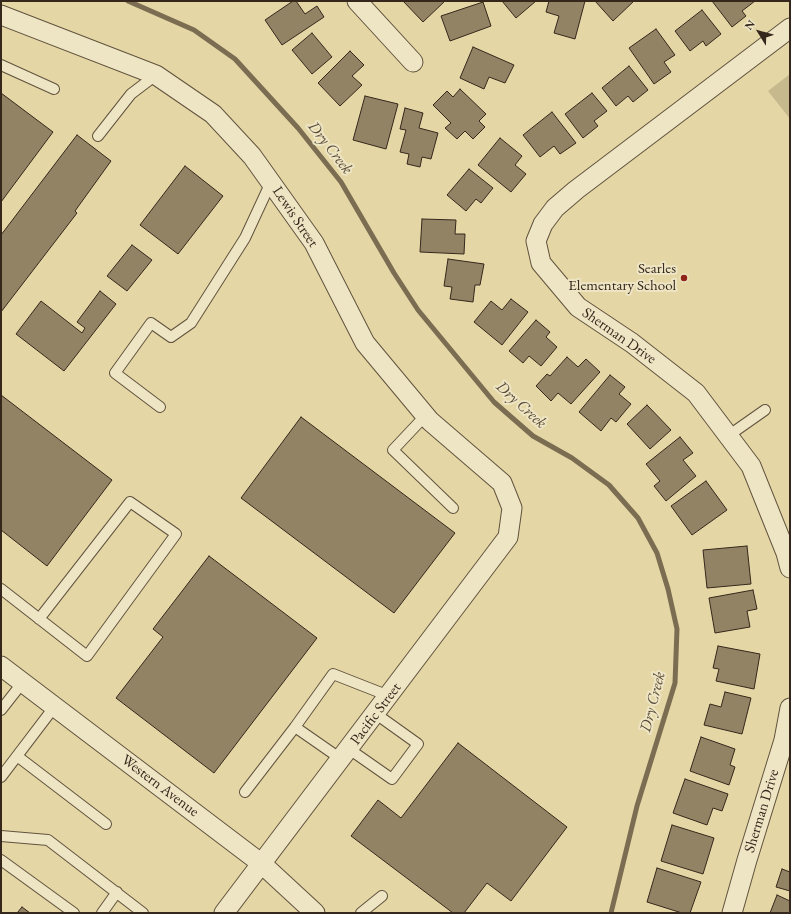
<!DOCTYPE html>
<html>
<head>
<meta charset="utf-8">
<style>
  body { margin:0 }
  #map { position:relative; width:791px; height:914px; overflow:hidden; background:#e5d7a5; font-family:"EB Garamond",serif }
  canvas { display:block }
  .frame { position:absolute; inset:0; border:2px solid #35271c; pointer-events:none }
  .north { position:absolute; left:739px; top:12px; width:40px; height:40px; -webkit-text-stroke:3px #eee5c4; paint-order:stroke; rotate:307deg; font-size:11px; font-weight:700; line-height:16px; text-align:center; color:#35271c }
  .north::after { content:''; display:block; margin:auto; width:14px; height:18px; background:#35271c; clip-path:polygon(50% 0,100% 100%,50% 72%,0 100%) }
</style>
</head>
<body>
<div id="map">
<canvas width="791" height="914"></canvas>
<div class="frame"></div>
<div class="north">N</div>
</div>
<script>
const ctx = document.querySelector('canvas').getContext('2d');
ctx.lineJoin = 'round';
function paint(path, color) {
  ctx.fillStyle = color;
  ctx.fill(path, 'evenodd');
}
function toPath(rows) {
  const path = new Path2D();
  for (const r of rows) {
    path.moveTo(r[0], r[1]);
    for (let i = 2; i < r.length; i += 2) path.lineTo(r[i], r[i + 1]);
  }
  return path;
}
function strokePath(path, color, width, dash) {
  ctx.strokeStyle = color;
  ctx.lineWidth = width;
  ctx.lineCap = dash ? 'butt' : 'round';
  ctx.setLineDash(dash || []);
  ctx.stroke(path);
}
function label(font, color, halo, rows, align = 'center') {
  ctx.font = font + ' "EB Garamond",serif';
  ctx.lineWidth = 4;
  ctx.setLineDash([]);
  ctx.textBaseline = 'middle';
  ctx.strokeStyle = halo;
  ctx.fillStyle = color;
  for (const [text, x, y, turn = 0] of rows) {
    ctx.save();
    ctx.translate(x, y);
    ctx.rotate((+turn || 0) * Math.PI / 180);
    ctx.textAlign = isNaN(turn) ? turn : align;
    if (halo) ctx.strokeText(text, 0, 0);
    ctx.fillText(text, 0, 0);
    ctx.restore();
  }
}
paint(toPath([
  [790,74,790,119,768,91]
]), '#c7b98e');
strokePath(toPath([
  [128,1,194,30,235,59,298,128,341,182,394,273,418,310,494,402,533,436,572,458,609,485,638,518,657,553,668,589,677,629,675,683,637,806,611,913]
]), '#7b6d52', 5);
const building = toPath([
  [293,1,296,1,305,14,317,6,324,17,282,45,265,20,293,1],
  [403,1,445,1,423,22,403,1],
  [502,1,536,1,516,18,502,1],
  [549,1,585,1,575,39,554,33,559,16,546,12,549,1],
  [595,1,634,1,613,21,595,1],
  [712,1,755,1,742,11,746,16,732,27,712,1],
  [483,2,491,26,450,41,441,16,483,2],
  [702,10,721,34,706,46,703,41,690,51,675,31,702,10],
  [656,29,675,55,664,62,671,72,654,84,629,48,656,29],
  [312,33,332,57,312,74,292,50,312,33],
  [473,47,514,65,505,83,489,77,484,89,460,78,473,47],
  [350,51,364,65,352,76,362,85,340,106,318,83,350,51],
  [629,66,648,90,633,102,628,96,616,106,602,88,629,66],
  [460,89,486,114,479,121,485,127,473,139,465,131,457,139,445,128,451,123,433,105,447,91,453,97,460,89],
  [1,93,53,132,1,202,1,93],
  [592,93,607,111,594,121,598,126,583,138,565,114,592,93],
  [365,96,398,104,386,149,353,140,365,96],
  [405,108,423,113,419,128,438,133,431,159,422,157,420,167,407,164,409,154,400,152,406,130,400,129,405,108],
  [552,112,576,143,560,154,554,146,540,157,523,135,552,112],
  [77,135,111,161,75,211,77,213,1,312,1,235,77,135],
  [500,138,522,156,515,165,526,174,511,192,478,165,500,138],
  [185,166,223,196,178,254,140,225,185,166],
  [469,169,493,188,481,203,476,199,466,211,447,195,469,169],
  [422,219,456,220,455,234,465,234,464,254,420,252,422,219],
  [132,245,152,260,127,291,107,276,132,245],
  [448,259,484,264,480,285,475,285,473,302,450,299,452,287,444,286,448,259],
  [100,291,116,304,64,371,16,334,41,301,82,333,85,328,77,322,100,291],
  [511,299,528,312,502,345,474,322,491,301,502,310,511,299],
  [536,320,550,332,546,337,557,347,541,366,529,356,523,363,509,351,536,320],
  [567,357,578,367,586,359,600,372,571,404,558,393,551,401,536,386,547,374,550,376,567,357],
  [610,375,625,387,619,394,631,404,616,422,611,418,601,431,579,412,610,375],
  [1,395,112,480,47,566,1,530,1,395],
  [647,405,671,430,650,449,627,424,647,405],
  [301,417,455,533,394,613,241,498,301,417],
  [680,437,693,453,683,460,696,476,666,501,654,486,660,481,646,464,680,437],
  [706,481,727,510,692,535,671,506,706,481],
  [747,546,751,584,707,588,703,550,747,546],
  [209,556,317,638,214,773,116,698,163,637,153,629,209,556],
  [753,590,757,609,747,611,750,627,715,633,709,598,753,590],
  [718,646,760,654,754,689,716,681,719,669,713,668,718,646],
  [725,692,751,698,742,734,704,725,710,704,721,707,725,692],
  [701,737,735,749,730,765,735,767,729,785,690,771,701,737],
  [458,743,567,827,511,901,487,883,464,913,453,913,351,836,378,800,401,818,458,743],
  [685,779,728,794,722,811,713,808,707,825,673,813,685,779],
  [672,825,714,838,703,874,661,861,672,825],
  [657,868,701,882,690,913,682,913,647,902,657,868],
  [782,869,790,872,790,891,776,887,782,869],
  [777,895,790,901,790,913,770,913,777,895],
  [22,907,30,913,17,913,22,907]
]);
paint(building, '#918363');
strokePath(building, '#35271c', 1);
const service = toPath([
  [1,65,54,89],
  [98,136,131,94,156,75],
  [160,407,115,373,151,323,171,337,191,323,245,238,271,182],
  [425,416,393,450,453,508],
  [728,436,765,410],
  [1,589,87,656,176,534,130,502,39,619],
  [1,710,23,682],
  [295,727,341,759],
  [349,749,392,779,418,744,376,714],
  [17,756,106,824],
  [1,777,55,706],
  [245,792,295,727,333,674,389,696],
  [1,836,48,840,143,913],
  [1,860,74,913],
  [102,913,117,892],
  [361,913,382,896]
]);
const minor = toPath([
  [357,1,413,62],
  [1,15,156,75,213,114,252,156,314,243,365,343,430,421,502,483,512,508,508,537,224,913],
  [790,28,576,190,555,208,543,224,536,241,541,263,578,307,632,343,696,393,751,466,786,553,790,568],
  [1,666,262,864,315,913],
  [732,913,747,860,784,740,790,708]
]);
strokePath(service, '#61533e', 12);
strokePath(minor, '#61533e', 21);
strokePath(service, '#eee5c4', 10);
strokePath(minor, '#eee5c4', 19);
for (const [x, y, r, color] of [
  [684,278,4,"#8f2418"]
]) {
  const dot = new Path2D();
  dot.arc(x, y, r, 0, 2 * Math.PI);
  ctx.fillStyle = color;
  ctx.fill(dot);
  strokePath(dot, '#eee5c4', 1.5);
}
label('15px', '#35271c', '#eee5c4', [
  ["Lewis Street",295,217,56],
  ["Sherman Drive",619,336,35],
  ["Pacific Street",376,714,-53],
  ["Western Avenue",160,786,37],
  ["Sherman Drive",762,811,-73]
]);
label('15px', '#35271c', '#eee5c4', [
  ["Searles",676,269],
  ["Elementary School",676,286]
], 'right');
label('italic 16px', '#584a37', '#eee5c4', [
  ["Dry Creek",330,148,52],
  ["Dry Creek",521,405,42],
  ["Dry Creek",653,702,-76]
]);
</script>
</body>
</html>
